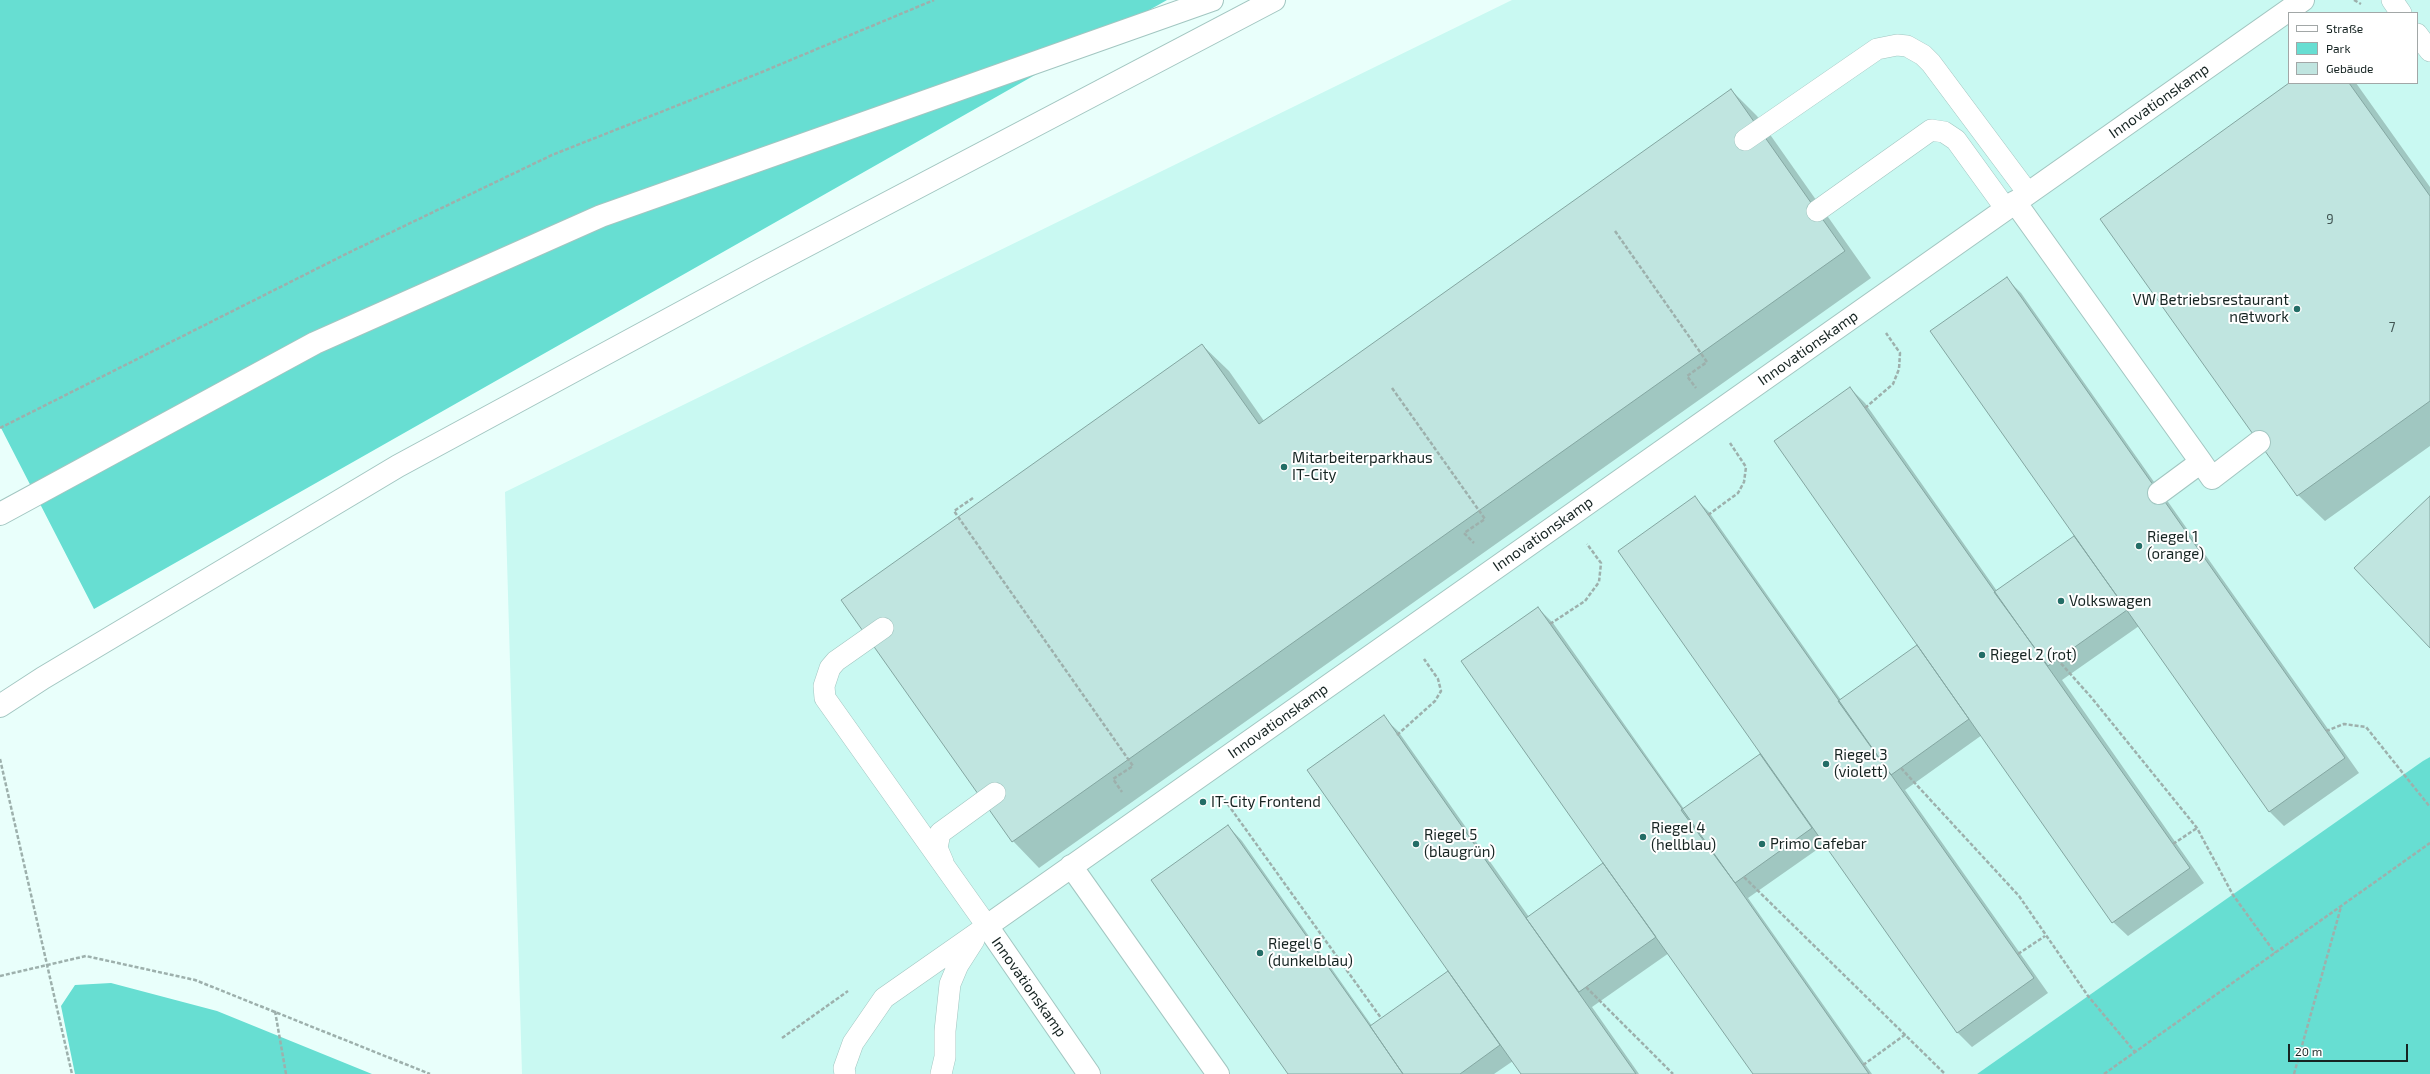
<!DOCTYPE html>
<html>
<head>
<meta charset="utf-8">
<style>
  body { margin:0 }
  #map { position:relative; width:2430px; height:1074px; overflow:hidden; background:#e9fffb; font-family:"Exo 2",sans-serif }
  canvas { display:block }
  .legend { position:absolute; left:2288px; top:12px; width:130px; height:72px; box-sizing:border-box; background:#fff; border:1px solid #a2a7a7; margin:0; padding:5px 7px; list-style:none; font-size:12px; color:#162422 }
  .legend li { display:flex; align-items:center; gap:8px; height:20px }
  .legend b { width:20px; border:1px solid #a2a7a7 }
  .scale { position:absolute; left:2288px; top:1044px; width:120px; height:18px; box-sizing:border-box; border:2px solid #162422; border-top:0; padding-left:5px; font-size:12px; line-height:14px; white-space:nowrap; color:#162422; -webkit-text-stroke:3px #fff; paint-order:stroke }
</style>
</head>
<body>
<div id="map">
<canvas width="2430" height="1074"></canvas>
<ul class="legend">
<li><b style="height:5px;background:#fff"></b>Straße</li>
<li><b style="height:11px;background:#67ded2"></b>Park</li>
<li><b style="height:11px;background:#c0e5e0"></b>Gebäude</li>
</ul>
<div class="scale">20 m</div>
</div>
<script>
const ctx = document.querySelector('canvas').getContext('2d');
ctx.lineJoin = 'round';
function paint(path, color) {
  ctx.fillStyle = color;
  ctx.fill(path, 'evenodd');
}
function toPath(rows) {
  const path = new Path2D();
  for (const r of rows) {
    path.moveTo(r[0], r[1]);
    for (let i = 2; i < r.length; i += 2) path.lineTo(r[i], r[i + 1]);
  }
  return path;
}
function strokePath(path, color, width, dash) {
  ctx.strokeStyle = color;
  ctx.lineWidth = width;
  ctx.lineCap = dash ? 'butt' : 'round';
  ctx.setLineDash(dash || []);
  ctx.stroke(path);
}
function label(font, color, halo, rows, align = 'center') {
  ctx.font = font + ' "Exo 2",sans-serif';
  ctx.lineWidth = 4;
  ctx.setLineDash([]);
  ctx.textBaseline = 'middle';
  ctx.strokeStyle = halo;
  ctx.fillStyle = color;
  for (const [text, x, y, turn = 0] of rows) {
    ctx.save();
    ctx.translate(x, y);
    ctx.rotate((+turn || 0) * Math.PI / 180);
    ctx.textAlign = isNaN(turn) ? turn : align;
    if (halo) ctx.strokeText(text, 0, 0);
    ctx.fillText(text, 0, 0);
    ctx.restore();
  }
}
paint(toPath([
  [1512,0,2430,0,2430,757,1977,1074,522,1074,505,492],
  [2289,13,2417,13,2417,83,2289,83]
]), '#c9f9f2');
paint(toPath([
  [0,0,1167,0,94,609,0,426],
  [2430,757,2430,1074,1977,1074,2423,761],
  [111,983,217,1011,372,1074,75,1074,61,1006,75,985]
]), '#67ded2');
paint(toPath([
  [2291,83,2356,83,2430,187,2430,446,2325,521,2298,495],
  [1731,90,1757,116,1871,278,1039,868,1013,841,1202,345,1229,371,1264,421],
  [2006,278,2021,293,2359,773,2284,826,2270,812,2139,626,2062,680,2204,883,2128,936,2113,922,1982,735,1905,790,2048,993,1972,1047,1957,1032,1825,844,1748,898,1872,1074,1754,1074,1669,953,1592,1007,1639,1074,1522,1074,1513,1061,1494,1074,1289,1074,1228,826,1242,841,1372,1026,1450,972,1383,717,1398,731,1529,917,1605,864,1538,608,1553,623,1684,809,1762,754,1695,498,1709,512,1841,700,1918,645,1850,388,1865,403,1997,591,2075,536]
]), '#0003');
const building = toPath([
  [2289,83,2349,83,2430,196,2430,401,2297,496,2100,219,2289,83],
  [1731,89,1845,251,1012,842,841,600,1202,344,1259,424,1731,89],
  [2007,277,2345,758,2269,812,1930,331,2007,277],
  [1850,387,2190,868,2112,923,1774,441,1850,387],
  [1695,496,2034,978,1957,1033,1618,551,1695,496],
  [2430,496,2430,648,2354,568,2430,496],
  [2074,536,2127,610,2048,666,1994,592,2074,536],
  [1538,607,1735,883,1869,1074,1753,1074,1603,863,1461,661,1538,607],
  [1917,645,1969,719,1891,775,1838,701,1917,645],
  [1384,715,1526,918,1636,1074,1521,1074,1448,971,1307,770,1384,715],
  [1760,754,1812,828,1735,883,1681,810,1760,754],
  [1228,825,1370,1026,1403,1074,1288,1074,1151,880,1228,825],
  [1603,863,1656,937,1579,992,1526,918,1603,863],
  [1448,971,1500,1045,1460,1074,1403,1074,1370,1026,1448,971]
]);
paint(building, '#c0e5e0');
strokePath(building, '#84a7a2', 1);
const lane = toPath([
  [2392,0,2401,13],
  [2417,34,2430,51],
  [1745,140,1877,49,1897,45,1907,46,1923,55,1931,63,2028,193],
  [1817,211,1931,130,1944,132,1956,140,2006,209],
  [883,628,836,661,830,668,824,686,825,698,987,926],
  [943,862,937,848,940,833,995,793],
  [845,1074,844,1068,853,1043,884,998,987,926],
  [941,1074,945,1057,945,1031,950,984,958,965,974,940]
]);
const street = toPath([
  [2015,202,2201,462],
  [2159,493,2201,462,2212,478,2259,442],
  [1071,866,1218,1074],
  [1089,1074,987,926,2303,0]
]);
const primary = toPath([
  [0,514,315,343,601,216,1212,0],
  [0,706,43,678,398,466,760,270,1274,0]
]);
strokePath(lane, '#a2c6c1', 22);
strokePath(street, '#a2c6c1', 24);
strokePath(primary, '#a2c6c1', 24);
strokePath(toPath([
  [2354,0,2361,4],
  [1615,231,1707,362,1687,376,1696,388],
  [1392,388,1485,519,1464,533,1474,543],
  [1865,408,1893,384,1899,369,1900,353,1886,333],
  [0,428,348,253,552,155,762,72,934,0],
  [973,498,954,511,1133,766,1113,779,1122,792],
  [1708,515,1738,493,1744,482,1746,467,1730,443],
  [1550,624,1585,601,1599,582,1601,563,1587,544],
  [2057,659,2091,697,2197,828,2233,895,2275,953],
  [2326,731,2344,724,2366,727,2430,807],
  [1397,735,1435,701,1441,691,1438,679,1424,659],
  [0,759,72,1074],
  [1901,768,2019,896,2088,996,2135,1052],
  [1224,799,1381,1018],
  [2173,844,2197,828],
  [1744,877,1945,1074],
  [2018,954,2045,936],
  [0,976,86,956,195,980,430,1074],
  [1586,987,1673,1074],
  [275,1011,286,1074],
  [782,1038,848,991],
  [1863,1065,1906,1034],
  [2104,1074,2430,843],
  [2294,1074,2341,907]
]), '#9db0ac', 2.5, [4, 2]);
strokePath(lane, '#fff', 21);
strokePath(street, '#fff', 22);
strokePath(primary, '#fff', 22);
for (const [x, y, r, color] of [
  [2297,309,4,"#236d66"],
  [1284,467,4,"#236d66"],
  [2139,546,4,"#236d66"],
  [2061,601,4,"#236d66"],
  [1982,655,4,"#236d66"],
  [1826,764,4,"#236d66"],
  [1203,802,4,"#236d66"],
  [1643,837,4,"#236d66"],
  [1416,844,4,"#236d66"],
  [1762,844,4,"#236d66"],
  [1260,953,4,"#236d66"]
]) {
  const dot = new Path2D();
  dot.arc(x, y, r, 0, 2 * Math.PI);
  ctx.fillStyle = color;
  ctx.fill(dot);
  strokePath(dot, '#fff', 1.5);
}
label('13px', '#405452', null, [
  ["9",2330,220],
  ["7",2392,328]
]);
label('15px', '#162422', '#fff', [
  ["Innovationskamp",2159,101,-35],
  ["Innovationskamp",1808,348,-35],
  ["Innovationskamp",1543,534,-35],
  ["Innovationskamp",1278,721,-35],
  ["Innovationskamp",1029,987,55]
]);
label('15px', '#162422', '#fff', [
  ["VW Betriebsrestaurant",2289,300,"right"],
  ["n@twork",2289,317,"right"],
  ["Mitarbeiterparkhaus",1292,458],
  ["IT-City",1292,475],
  ["Riegel 1",2147,537],
  ["(orange)",2147,554],
  ["Volkswagen",2069,601],
  ["Riegel 2 (rot)",1990,655],
  ["Riegel 3",1834,755],
  ["(violett)",1834,772],
  ["IT-City Frontend",1211,802],
  ["Riegel 4",1651,828],
  ["(hellblau)",1651,845],
  ["Riegel 5",1424,835],
  ["(blaugrün)",1424,852],
  ["Primo Cafebar",1770,844],
  ["Riegel 6",1268,944],
  ["(dunkelblau)",1268,961]
], 'left');
</script>
</body>
</html>
